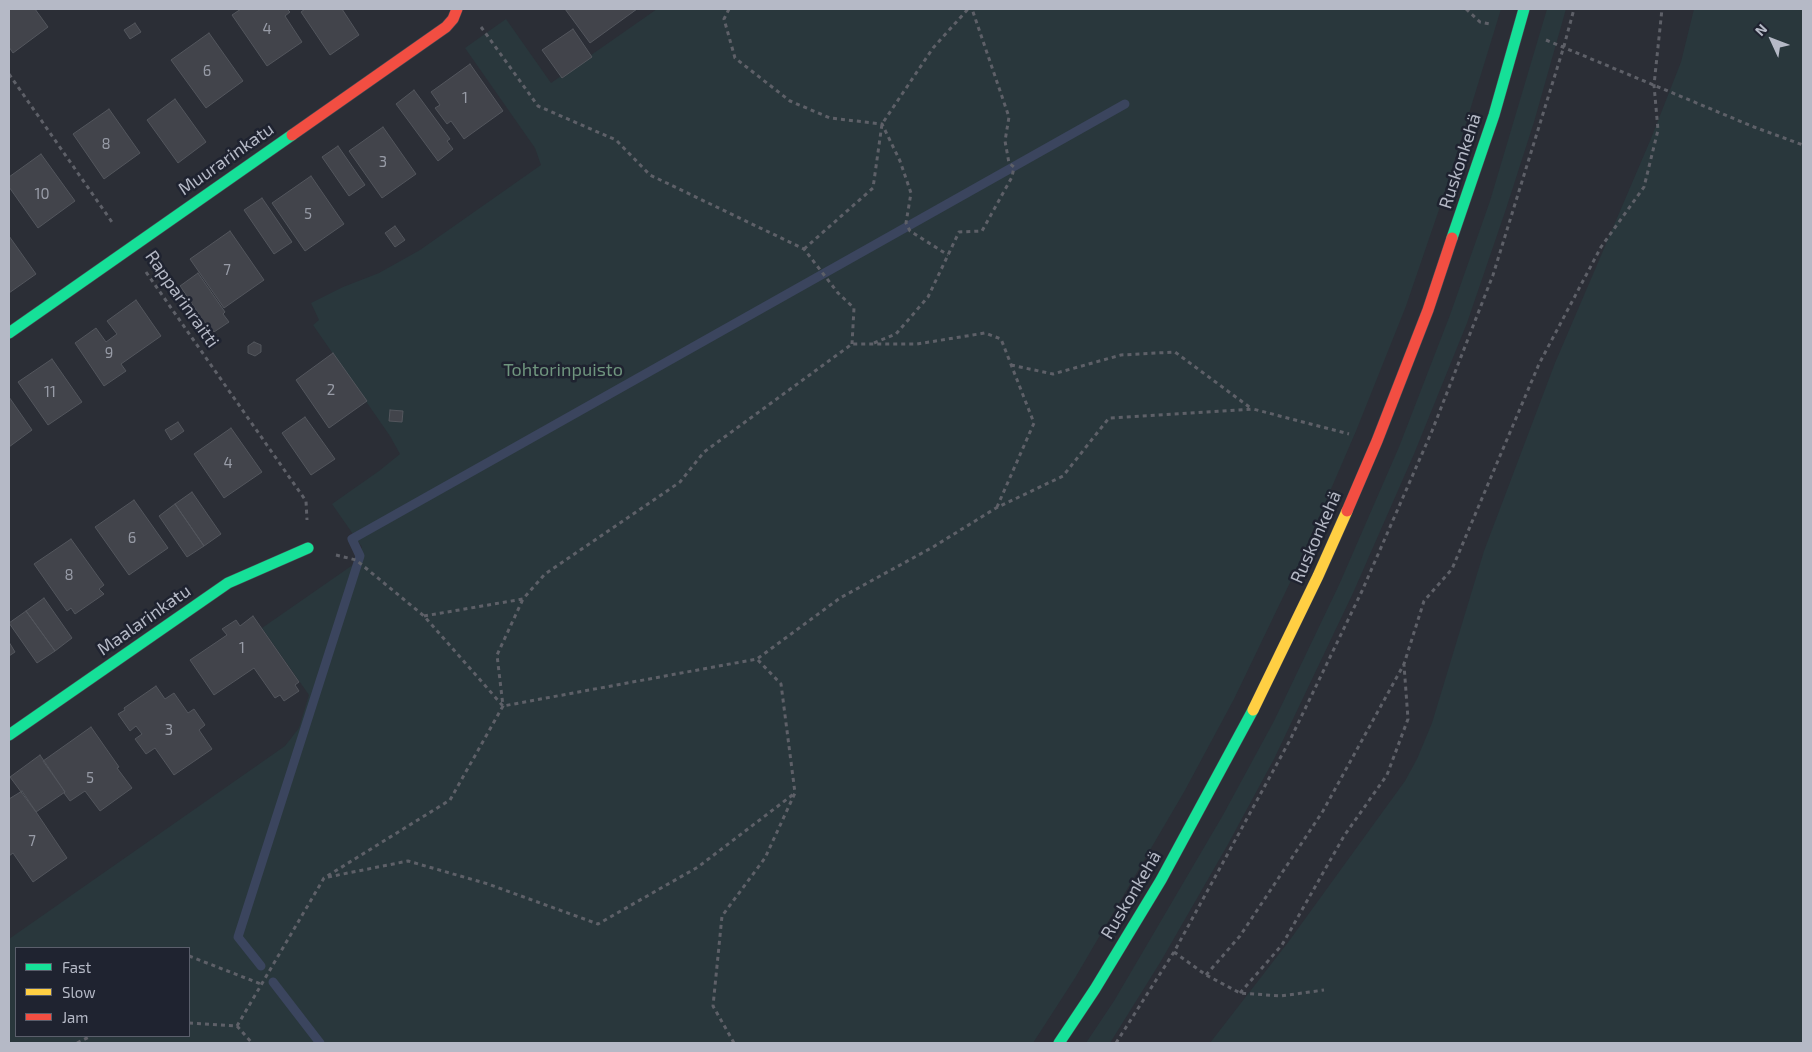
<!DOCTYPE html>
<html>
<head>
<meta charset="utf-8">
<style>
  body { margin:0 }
  #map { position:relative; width:1812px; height:1052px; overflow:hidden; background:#2b2e36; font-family:"Exo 2",sans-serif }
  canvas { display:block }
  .frame { position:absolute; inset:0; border:10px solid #b5b9c6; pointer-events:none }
  .legend { position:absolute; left:15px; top:947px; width:175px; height:90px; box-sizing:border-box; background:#1f2330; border:1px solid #5b5f6c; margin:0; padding:6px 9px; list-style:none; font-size:15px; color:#b5b9c6 }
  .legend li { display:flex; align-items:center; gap:10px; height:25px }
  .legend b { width:25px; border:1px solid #5b5f6c }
  .north { position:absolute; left:1747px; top:15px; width:50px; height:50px; -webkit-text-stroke:4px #1f2330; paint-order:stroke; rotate:313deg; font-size:14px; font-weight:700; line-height:20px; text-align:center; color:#b5b9c6 }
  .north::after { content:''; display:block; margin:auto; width:18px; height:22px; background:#b5b9c6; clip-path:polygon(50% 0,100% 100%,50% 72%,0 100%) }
</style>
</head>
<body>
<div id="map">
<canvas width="1812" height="1052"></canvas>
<div class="frame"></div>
<ul class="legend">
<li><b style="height:6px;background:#16e098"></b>Fast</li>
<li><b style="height:6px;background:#ffcf43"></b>Slow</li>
<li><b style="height:6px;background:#f24e42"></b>Jam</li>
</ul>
<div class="north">N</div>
</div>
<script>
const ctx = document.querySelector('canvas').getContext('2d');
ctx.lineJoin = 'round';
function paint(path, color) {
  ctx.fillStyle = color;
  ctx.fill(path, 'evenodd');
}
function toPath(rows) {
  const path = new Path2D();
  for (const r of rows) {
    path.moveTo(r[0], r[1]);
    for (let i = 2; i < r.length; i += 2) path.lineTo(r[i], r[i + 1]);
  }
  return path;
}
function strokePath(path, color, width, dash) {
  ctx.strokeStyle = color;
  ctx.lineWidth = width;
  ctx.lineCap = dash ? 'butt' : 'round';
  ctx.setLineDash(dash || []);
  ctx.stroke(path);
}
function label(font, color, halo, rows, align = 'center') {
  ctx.font = font + ' "Exo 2",sans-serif';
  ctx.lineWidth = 5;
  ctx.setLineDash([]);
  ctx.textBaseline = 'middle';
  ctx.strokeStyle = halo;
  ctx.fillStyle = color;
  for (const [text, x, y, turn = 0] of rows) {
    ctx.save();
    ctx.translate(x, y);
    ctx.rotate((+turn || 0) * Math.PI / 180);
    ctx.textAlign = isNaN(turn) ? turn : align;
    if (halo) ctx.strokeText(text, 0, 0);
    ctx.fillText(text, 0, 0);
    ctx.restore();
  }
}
paint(toPath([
  [657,9,1501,9,1444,195,1406,306,1356,431,1297,568,1234,699,1184,792,1075,978,1033,1043,9,1043,9,939,285,746,299,728,309,695,262,628,357,562,362,547,332,504,379,471,400,454,390,436,313,325,319,320,311,303,343,287,379,273,420,250,541,165,535,148,465,48,506,19,551,83],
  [16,948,189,948,189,1036,16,1036],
  [1547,9,1566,9,1534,122,1506,209,1467,323,1414,454,1353,593,1274,759,1227,846,1161,961,1110,1043,1086,1043,1114,1001,1223,815,1274,721,1339,585,1399,447,1450,315,1490,201],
  [1694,9,1803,9,1803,1043,1210,1043,1289,941,1405,781,1417,759,1432,723,1484,551,1555,363,1650,141,1681,62]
]), '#29373c');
strokePath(toPath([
  [261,966,238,937,360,556,352,539,1125,104],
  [273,982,320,1043]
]), '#3b455e', 9);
const building = toPath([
  [9,9,35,9,48,27,13,53,9,47,9,9],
  [241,9,287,9,290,12,285,16,302,42,267,66,232,15,241,9],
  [305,9,342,9,359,35,330,55,301,12,305,9],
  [565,9,637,9,590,43,565,9],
  [135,23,141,32,130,39,124,30,135,23],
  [573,29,592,57,562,78,542,50,573,29],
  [209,33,243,81,206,108,171,60,209,33],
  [470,64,503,111,464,139,451,121,447,124,435,108,440,105,431,92,470,64],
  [414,90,450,139,447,141,453,149,438,161,396,104,414,90],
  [175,99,206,142,178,163,147,120,175,99],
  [109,109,140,153,104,179,73,134,109,109],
  [383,127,416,174,382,198,349,151,383,127],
  [338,146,365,185,349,196,322,157,338,146],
  [41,154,75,201,38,228,9,187,9,177,41,154],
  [311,176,344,224,305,251,272,203,311,176],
  [262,198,292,242,274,254,244,210,262,198],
  [395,226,405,240,395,247,385,233,395,226],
  [230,231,264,280,224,308,190,259,230,231],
  [9,236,36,274,9,293,9,236],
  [198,273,225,312,223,314,229,322,214,332,209,324,207,326,180,286,198,273],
  [136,300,161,336,121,364,126,371,104,386,75,343,96,328,106,342,117,334,107,321,136,300],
  [254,342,261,345,261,352,255,356,248,353,248,346,254,342],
  [333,353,367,401,329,428,296,380,333,353],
  [52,359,82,402,48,425,18,382,52,359],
  [9,397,32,430,9,447,9,397],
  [390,410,403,411,402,422,389,421,390,410],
  [305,417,335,459,311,475,282,433,305,417],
  [178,422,184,431,171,440,165,430,178,422],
  [231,428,262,472,224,498,194,454,231,428],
  [192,492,221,534,204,546,175,504,192,492],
  [134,500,168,548,129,575,95,527,134,500],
  [175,504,204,546,187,557,159,516,175,504],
  [71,539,104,585,99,589,104,594,75,614,71,608,67,611,34,564,71,539],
  [44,598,72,638,55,651,26,611,44,598],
  [26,611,55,651,37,663,9,623,26,611],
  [253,616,299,682,295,685,299,691,284,701,280,695,275,698,254,668,214,695,190,660,227,635,222,629,236,620,240,626,253,616],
  [9,642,15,652,9,656,9,642],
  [156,686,165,699,174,693,188,713,194,709,205,725,199,730,212,749,174,775,155,748,146,754,135,739,142,734,136,726,130,731,118,714,125,710,124,708,156,686],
  [91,727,119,767,117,768,132,788,100,811,85,791,70,801,64,793,65,792,43,761,91,727],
  [40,755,65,792,36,812,10,777,40,755],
  [22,791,67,858,33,882,13,853,9,856,9,799,22,791]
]);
paint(building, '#42444b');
strokePath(building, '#53565d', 1);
const fast = toPath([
  [1452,238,1494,115,1524,9],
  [9,333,292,135],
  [9,735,228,583,308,548],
  [1059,1043,1095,989,1161,880,1253,710]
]);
const slow = toPath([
  [1253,710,1318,576,1347,511]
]);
const jam = toPath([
  [292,135,446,27,453,19,457,9],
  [1347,511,1377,441,1428,310,1452,238]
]);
strokePath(fast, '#494b53', 12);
strokePath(slow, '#494b53', 12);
strokePath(jam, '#494b53', 12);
strokePath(toPath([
  [729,9,724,19,735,58,790,101,830,118,882,124,900,161,911,193,906,223,910,231,948,255],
  [1466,9,1480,22,1490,24],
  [481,27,538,106,616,140,650,175,804,249,838,293,854,308,852,344],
  [1546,40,1754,127,1803,145],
  [9,74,114,225],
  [804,249,873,188,882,124,933,48,968,9],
  [146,272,306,501,307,520],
  [874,343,896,334,928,297,959,232,982,231,1012,177,1014,167,1009,163,1005,141,1009,117,972,9],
  [1011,365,1053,374,1121,355,1175,352,1252,409],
  [336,555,356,560,424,616,503,706,757,659,840,598,933,547,996,508,1063,476,1109,418,1253,409,1349,434],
  [424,616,523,599,545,574,680,482,704,452,852,344,917,344,985,333,1001,339,1034,423,997,507],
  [328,877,408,861,488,884,598,924,698,867,795,793],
  [1174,952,1206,975,1240,993,1281,996,1324,990],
  [189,956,261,984],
  [1206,975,1240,936,1323,811,1404,664,1424,601,1452,569,1539,364,1601,247,1644,187,1658,130,1654,85,1662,9],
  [1240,993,1282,945,1344,836,1387,775,1408,719,1404,665],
  [189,1023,237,1026,324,878,450,800,503,706,497,655,523,599],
  [237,1026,252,1043],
  [77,1043,91,1036],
  [734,1043,713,1006,722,916,765,858,795,793,781,684,757,659],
  [1116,1043,1174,952,1290,740,1362,591,1432,431,1493,275,1564,46,1574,9]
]), '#5e6068', 3, [4, 4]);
strokePath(fast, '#16e098', 11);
strokePath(slow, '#ffcf43', 11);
strokePath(jam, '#f24e42', 11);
label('15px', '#989ca7', null, [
  ["4",267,29],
  ["6",207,71],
  ["1",465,98],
  ["8",106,144],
  ["3",383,162],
  ["10",42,194],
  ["5",308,214],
  ["7",227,270],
  ["9",109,353],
  ["2",331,390],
  ["11",50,392],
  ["4",228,463],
  ["6",132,538],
  ["8",69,575],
  ["1",242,648],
  ["3",169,730],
  ["5",90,778],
  ["7",32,841]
]);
label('18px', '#b5b9c6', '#1f2330', [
  ["Muurarinkatu",226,159,-35],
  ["Ruskonkehä",1460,161,-72],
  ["Rapparinraitti",182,299,55],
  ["Ruskonkehä",1316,537,-66],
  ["Maalarinkatu",144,620,-35],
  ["Ruskonkehä",1131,895,-59]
]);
label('18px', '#6f957e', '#1f2330', [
  ["Tohtorinpuisto",563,370]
]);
</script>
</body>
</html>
